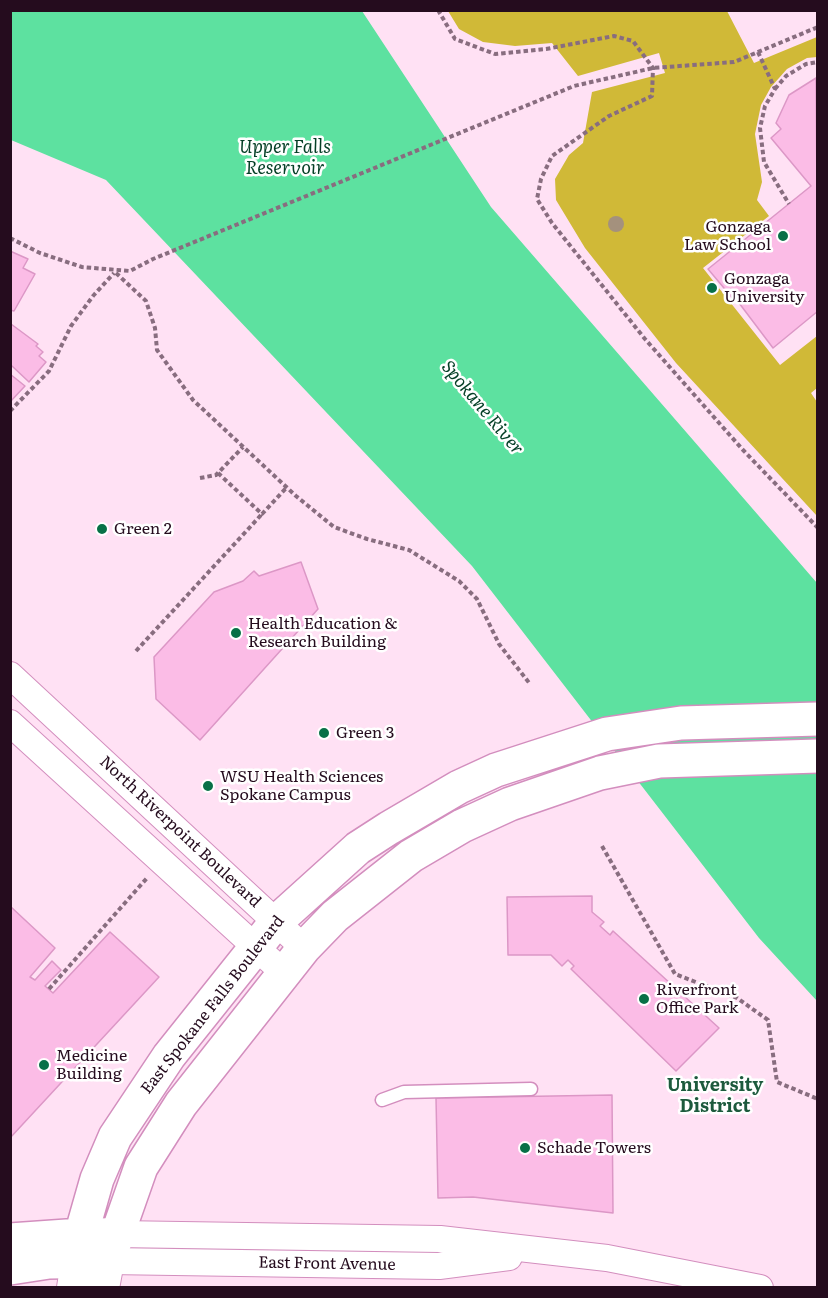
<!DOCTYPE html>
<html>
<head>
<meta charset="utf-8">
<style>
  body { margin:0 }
  #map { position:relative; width:828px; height:1298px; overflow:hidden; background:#ffe1f4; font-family:Literata,serif }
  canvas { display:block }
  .frame { position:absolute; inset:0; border:12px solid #250c1e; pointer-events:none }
</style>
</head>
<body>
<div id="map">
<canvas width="828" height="1298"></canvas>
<div class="frame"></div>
</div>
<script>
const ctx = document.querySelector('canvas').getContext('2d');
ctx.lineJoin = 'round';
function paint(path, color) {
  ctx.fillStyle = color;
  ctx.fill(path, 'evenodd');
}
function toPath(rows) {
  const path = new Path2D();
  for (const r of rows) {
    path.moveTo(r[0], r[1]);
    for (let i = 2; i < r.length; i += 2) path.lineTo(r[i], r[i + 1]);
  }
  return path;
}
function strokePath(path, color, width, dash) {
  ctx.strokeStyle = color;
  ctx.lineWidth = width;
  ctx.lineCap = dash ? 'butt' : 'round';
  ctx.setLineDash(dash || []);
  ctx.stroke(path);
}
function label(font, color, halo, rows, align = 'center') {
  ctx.font = font + ' Literata,serif';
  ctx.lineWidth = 5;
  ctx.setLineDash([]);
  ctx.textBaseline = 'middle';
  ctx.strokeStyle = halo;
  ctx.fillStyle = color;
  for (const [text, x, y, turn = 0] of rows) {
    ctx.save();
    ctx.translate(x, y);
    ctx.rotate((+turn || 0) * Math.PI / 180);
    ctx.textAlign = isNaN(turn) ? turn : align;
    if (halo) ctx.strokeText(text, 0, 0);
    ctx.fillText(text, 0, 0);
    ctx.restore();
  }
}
paint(toPath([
  [448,11,727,11,754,63,817,37,817,57,807,58,787,69,771,87,761,105,755,134,762,182,757,200,769,216,703,268,780,365,817,336,817,388,811,393,817,402,817,516,676,363,585,248,556,200,555,179,569,155,583,143,592,92,665,73,659,53,578,76,552,43,515,46,483,42,459,29]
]), '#d0b937');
paint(toPath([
  [10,11,362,11,491,207,817,583,817,1001,759,938,472,566,106,180,11,140]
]), '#5de1a0');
const building = toPath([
  [816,78,818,311,773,348,736,299,734,300,708,269,811,186,771,138,781,129,776,123,789,95,816,78],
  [10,251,28,259,23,268,35,274,14,311,10,310,10,251],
  [11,324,38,344,36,346,43,352,39,356,46,362,29,382,12,366,10,367,11,324],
  [10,374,25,386,10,402,10,374],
  [301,562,318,609,200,740,156,699,154,657,214,592,243,581,254,571,259,576,301,562],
  [592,896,592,912,604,922,600,926,610,935,613,931,719,1028,676,1071,571,969,574,966,568,960,562,966,551,955,508,955,507,897,592,896],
  [10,906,55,948,30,977,35,980,52,961,61,970,45,986,53,993,110,932,159,977,10,1138,10,906],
  [612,1095,613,1213,473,1197,438,1198,436,1098,612,1095]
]);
paint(building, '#fbbce6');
strokePath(building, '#dc97c6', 1.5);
const service = toPath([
  [382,1100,404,1092,531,1089]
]);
const minor = toPath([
  [10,675,304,948],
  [10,723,283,972],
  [117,1234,440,1239,607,1258,760,1288],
  [108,1261,439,1266,509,1257]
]);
const tertiary = toPath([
  [73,1288,81,1235,117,1234],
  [103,1288,108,1261]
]);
const secondary = toPath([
  [10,1240,81,1235,97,1179,115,1137,169,1056,276,922,358,848,389,828,459,787,496,770,607,734,681,723,818,719],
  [10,1268,49,1262,108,1261,141,1167,181,1104,304,948,335,916,411,856,462,826,510,804,600,773,659,761,818,756]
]);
strokePath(service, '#d38ebe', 15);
strokePath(minor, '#d38ebe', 28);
strokePath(tertiary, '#d38ebe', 34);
strokePath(secondary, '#d38ebe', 36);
strokePath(toPath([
  [438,10,455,39,495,54,546,49,614,36,633,41,653,68,652,96,609,116,552,156,541,179,537,199,552,223,645,339,743,450,818,528],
  [758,52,775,89,765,106,760,128,764,162,789,204],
  [775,89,786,76,806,64,818,62],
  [10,238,40,253,82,267,130,271,153,259,574,86,653,68,734,62,818,27],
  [116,273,146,301,155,328,157,350,193,400,296,496,334,527,367,539,409,550,459,581,477,599,499,644,530,684],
  [10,411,49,371,71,326,93,296,114,273],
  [218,473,262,514,287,487],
  [200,478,216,475,243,447],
  [136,651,262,514],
  [602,846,675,974,737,998,768,1020,777,1082,818,1099],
  [49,989,147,878]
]), '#886d7f', 4, [4.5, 3]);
strokePath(service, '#fff', 12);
strokePath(minor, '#fff', 26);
strokePath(tertiary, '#fff', 32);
strokePath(secondary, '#fff', 33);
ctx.fillStyle = '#a4917d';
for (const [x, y] of [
  [616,224]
]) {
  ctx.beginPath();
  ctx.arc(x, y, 8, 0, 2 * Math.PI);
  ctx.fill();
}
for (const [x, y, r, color] of [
  [783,236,6,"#087047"],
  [712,288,6,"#087047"],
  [102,529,6,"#087047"],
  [236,633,6,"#087047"],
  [324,733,6,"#087047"],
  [208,786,6,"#087047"],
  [644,999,6,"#087047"],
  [44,1065,6,"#087047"],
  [525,1148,6,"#087047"]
]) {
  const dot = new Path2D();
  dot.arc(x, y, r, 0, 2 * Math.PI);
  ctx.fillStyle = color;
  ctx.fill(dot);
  strokePath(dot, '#fff', 2);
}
label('16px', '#250c1e', '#fff', [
  ["Gonzaga",771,227,"right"],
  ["Law School",771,245,"right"],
  ["Gonzaga",724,279],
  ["University",724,297],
  ["Green 2",114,529],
  ["Health Education &",248,624],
  ["Research Building",248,642],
  ["Green 3",336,733],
  ["WSU Health Sciences",220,777],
  ["Spokane Campus",220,795],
  ["Riverfront",656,990],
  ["Office Park",656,1008],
  ["Medicine",56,1056],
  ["Building",56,1074],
  ["Schade Towers",537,1148]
], 'left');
label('16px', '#250c1e', '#fff', [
  ["North Riverpoint Boulevard",180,832,43],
  ["East Spokane Falls Boulevard",213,1005,-52],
  ["East Front Avenue",327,1264,1]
]);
label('italic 18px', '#043f26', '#fff', [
  ["Upper Falls",285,148],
  ["Reservoir",285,169],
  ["Spokane River",482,408,50]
]);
label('bold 18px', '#1d5a3d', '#fff', [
  ["University",715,1086],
  ["District",715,1107]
]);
</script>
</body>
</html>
